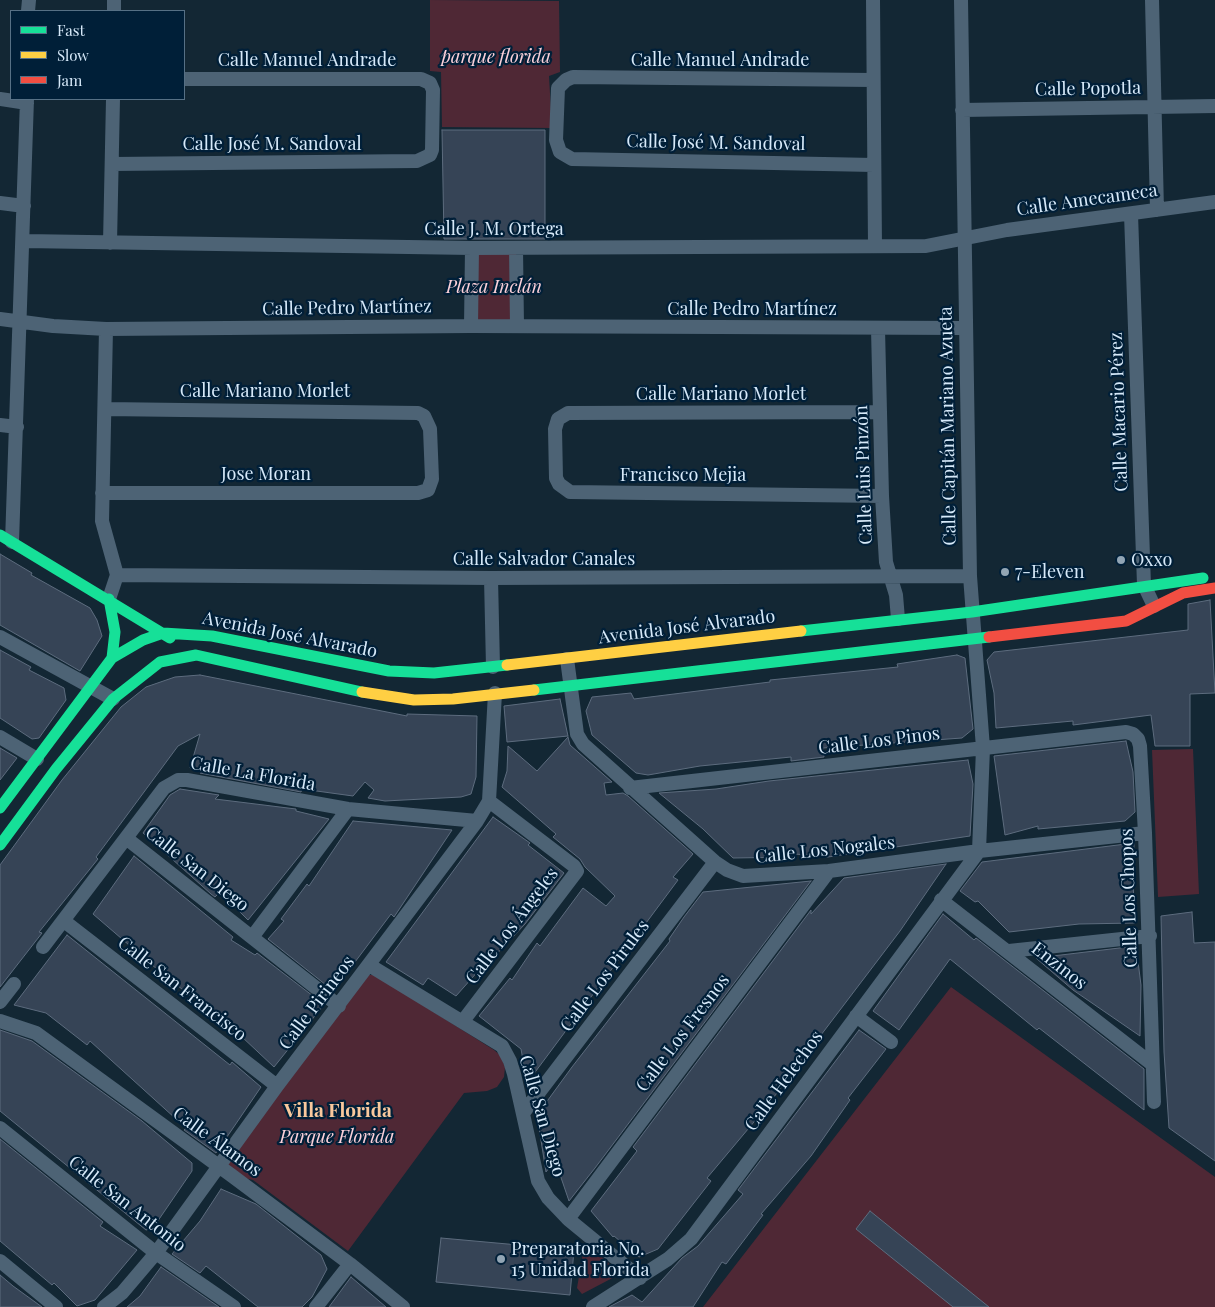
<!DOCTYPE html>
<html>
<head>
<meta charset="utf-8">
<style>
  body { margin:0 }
  #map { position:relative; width:1215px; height:1307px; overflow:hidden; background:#132734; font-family:"Playfair Display",serif }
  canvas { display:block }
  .legend { position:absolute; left:10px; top:10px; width:175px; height:90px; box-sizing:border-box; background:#001f38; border:1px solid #567085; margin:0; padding:6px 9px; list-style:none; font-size:15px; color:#d6e9f9 }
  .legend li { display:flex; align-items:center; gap:10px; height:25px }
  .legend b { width:25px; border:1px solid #567085 }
</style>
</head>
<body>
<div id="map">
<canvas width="1215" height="1307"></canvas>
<ul class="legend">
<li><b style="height:6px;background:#16e098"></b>Fast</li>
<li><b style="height:6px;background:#ffcf43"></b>Slow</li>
<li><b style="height:6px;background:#f24e42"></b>Jam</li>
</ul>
</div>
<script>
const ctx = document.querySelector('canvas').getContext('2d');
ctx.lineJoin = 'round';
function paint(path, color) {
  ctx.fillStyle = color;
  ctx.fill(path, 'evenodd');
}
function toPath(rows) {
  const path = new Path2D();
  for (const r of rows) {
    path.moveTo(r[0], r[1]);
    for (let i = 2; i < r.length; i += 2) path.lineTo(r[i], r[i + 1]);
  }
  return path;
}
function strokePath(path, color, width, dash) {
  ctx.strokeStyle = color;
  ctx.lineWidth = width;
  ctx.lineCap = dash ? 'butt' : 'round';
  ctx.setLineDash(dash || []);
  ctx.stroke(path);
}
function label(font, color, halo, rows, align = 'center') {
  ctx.font = font + ' "Playfair Display",serif';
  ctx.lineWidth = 4.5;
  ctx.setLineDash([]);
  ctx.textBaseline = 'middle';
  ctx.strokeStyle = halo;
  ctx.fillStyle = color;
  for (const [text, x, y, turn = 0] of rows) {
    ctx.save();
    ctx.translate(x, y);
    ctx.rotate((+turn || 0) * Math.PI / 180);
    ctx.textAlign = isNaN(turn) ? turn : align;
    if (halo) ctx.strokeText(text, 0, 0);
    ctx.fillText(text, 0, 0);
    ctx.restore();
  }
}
paint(toPath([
  [430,0,559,1,560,72,549,76,552,128,442,127,441,72,430,71],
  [472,248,516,248,517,326,471,326],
  [1193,749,1199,894,1158,897,1152,750],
  [367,975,375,975,494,1050,501,1056,505,1067,504,1077,497,1087,487,1091,464,1093,348,1251,253,1180,231,1175,226,1159],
  [951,987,1215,1177,1215,1307,703,1307],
  [588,1244,620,1274,582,1294,577,1288,584,1247]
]), '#4f2835');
const building = toPath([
  [442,130,545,130,545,239,444,239,442,130],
  [0,554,32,573,31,575,90,608,97,620,102,636,80,671,0,625,0,554],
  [1210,600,1215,693,1190,694,1190,746,1155,746,1151,715,1073,725,1073,721,996,728,994,693,987,660,994,652,1188,630,1188,604,1210,600],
  [0,650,31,667,29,670,64,688,66,700,39,738,32,739,0,718,0,650],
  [957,655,965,658,973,729,962,738,823,748,824,757,791,761,791,757,700,766,648,775,636,773,592,735,586,711,592,697,631,693,634,699,770,682,770,680,898,667,897,664,957,655],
  [200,675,407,716,407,714,477,716,476,777,471,794,461,797,385,801,368,798,374,790,365,782,353,796,302,789,301,792,200,773,203,771,190,768,200,734,178,746,96,857,98,859,39,932,42,933,0,987,0,865,62,780,121,707,146,687,175,677,200,675],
  [560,699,568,736,507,742,504,706,560,699],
  [568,737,570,745,612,782,604,783,606,795,623,793,628,796,693,854,673,877,678,880,527,1083,521,1049,479,1016,510,978,512,980,537,943,540,946,583,888,606,906,615,896,585,867,580,859,553,837,556,834,502,787,507,771,508,746,537,771,568,737],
  [1126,741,1133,772,1135,812,1125,821,1038,829,1038,826,1005,835,994,756,1126,741],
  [0,748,17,758,0,780,0,748],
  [968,760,973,784,970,836,828,857,795,854,796,857,733,858,703,829,659,793,716,789,769,781,968,760],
  [180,789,219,795,215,799,296,809,296,811,329,819,248,920,220,892,215,897,211,894,143,833,170,795,180,789],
  [493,817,530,843,528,845,564,873,525,924,490,961,488,960,456,996,428,978,423,985,386,962,493,817],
  [353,821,452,830,394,917,391,914,346,974,343,971,326,985,268,939,284,921,281,919,307,884,309,886,353,821],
  [1134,843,1133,882,1135,923,1079,924,1009,932,978,901,975,902,960,891,982,862,1134,843],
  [134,856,233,937,231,940,255,955,257,953,313,996,310,998,322,1007,274,1067,241,1036,158,970,93,914,134,856],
  [946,864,900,931,764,1110,707,1178,711,1181,658,1249,639,1257,614,1236,613,1237,591,1211,637,1151,633,1147,811,910,811,914,844,878,946,864],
  [811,881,595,1168,569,1201,555,1160,546,1172,537,1115,572,1067,670,941,669,939,684,917,703,892,811,881],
  [1192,912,1194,943,1215,942,1215,1161,1169,1128,1164,1052,1161,916,1192,912],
  [943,914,974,940,976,938,1144,1069,1144,1110,1039,1028,1037,1030,950,959,899,1030,873,1011,943,914],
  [67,935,230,1065,232,1062,261,1087,216,1153,184,1130,186,1128,90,1041,87,1045,46,1013,14,1005,67,935],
  [1136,946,1141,985,1140,1036,1073,990,1036,958,1136,946],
  [0,1030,32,1041,142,1121,192,1163,192,1171,153,1228,146,1230,0,1111,0,1030],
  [859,1030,886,1049,848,1098,850,1100,811,1156,761,1214,763,1215,726,1264,722,1262,693,1307,609,1307,632,1295,642,1302,682,1258,698,1246,743,1194,738,1190,859,1030],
  [0,1139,103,1222,100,1226,137,1250,95,1300,77,1306,54,1283,52,1285,0,1241,0,1139],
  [221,1189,256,1204,321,1255,327,1269,312,1297,302,1307,258,1307,206,1266,200,1273,172,1254,200,1221,221,1189],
  [870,1211,989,1307,953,1307,856,1229,870,1211],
  [441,1238,574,1250,570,1295,436,1282,441,1238],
  [161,1267,219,1307,127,1307,140,1296,161,1267],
  [0,1275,13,1286,42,1307,0,1307,0,1275],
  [351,1277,386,1307,329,1307,351,1277]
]);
paint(building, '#364456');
strokePath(building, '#5d6c7e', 1);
strokePath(toPath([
  [873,0,875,246],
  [1152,0,1157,210],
  [28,11,29,0],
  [114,11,114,0],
  [873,80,573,77,566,80,558,88,556,140,560,152,572,159,874,165],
  [0,99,27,103],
  [962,110,1215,106],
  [112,164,417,161,430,155,432,150,433,90,430,83,421,79,184,79],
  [0,203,24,206],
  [1131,214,1144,585,1154,606],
  [24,241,472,248,926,246,1007,230,1215,202],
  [110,243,113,99],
  [516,248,517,326],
  [0,319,53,326,106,329,471,326,964,328],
  [471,326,472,248],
  [106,329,102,521,117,575,109,599],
  [878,329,882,496,886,562,896,595,898,619],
  [880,412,568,413,558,419,555,429,556,478,559,484,570,492,882,496],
  [0,425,17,427],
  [102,493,418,493,428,490,432,479,430,429,424,416,418,413,105,409],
  [12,542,27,99],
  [117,575,491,578,970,576],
  [491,578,493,667],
  [0,637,113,699],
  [567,659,577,734,583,744,715,862,727,870,743,876,829,871,979,851,1145,833],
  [0,737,37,759],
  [630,788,1126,732,1133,734,1138,739,1140,746,1145,833,1154,1102],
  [126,838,339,1006],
  [941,900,1152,1064],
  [64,921,277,1086],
  [253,936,348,809],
  [43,947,164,788,178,780,187,780,348,809,477,821],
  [1009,951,1150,936],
  [369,965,502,1046,510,1061,514,1074,538,1181,548,1198,568,1219,640,1278],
  [0,1002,14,984],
  [856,1016,891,1042],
  [0,1021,36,1033,231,1175,350,1264,403,1307],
  [463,1021,577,871,574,866,489,801],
  [524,1112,715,862],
  [0,1128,156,1253,234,1307],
  [568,1219,829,871],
  [0,1261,56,1307],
  [104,1307,122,1293,156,1253,277,1086,477,821,489,801,495,693],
  [316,1307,350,1264],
  [593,1307,668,1259,691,1239,979,851,983,748,970,576,961,0]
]), '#4d6375', 14);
strokePath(toPath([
  [0,535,170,638],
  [109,599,115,632,112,658],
  [801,631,972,612,1203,578],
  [534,690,989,637],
  [0,808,112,658,143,640,163,633,212,636,389,671,434,673,507,665],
  [0,845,56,769,113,699,160,662,196,655,362,692]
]), '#16e098', 11);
strokePath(toPath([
  [507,665,801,631],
  [362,692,414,700,453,699,534,690]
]), '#ffcf43', 11);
strokePath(toPath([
  [989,637,1126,621,1183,593,1215,588]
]), '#f24e42', 11);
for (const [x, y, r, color] of [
  [1121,560,5,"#92a5b4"],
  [1005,572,5,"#92a5b4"],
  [501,1259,5,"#92a5b4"]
]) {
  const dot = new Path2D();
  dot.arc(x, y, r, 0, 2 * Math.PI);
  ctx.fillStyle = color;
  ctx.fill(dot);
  strokePath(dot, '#001f38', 2);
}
label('italic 18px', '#fcd1da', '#001f38', [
  ["parque florida",496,57],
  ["Plaza Inclán",494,287],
  ["Parque Florida",337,1137]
]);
label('18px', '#d6e9f9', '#001f38', [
  ["Calle Manuel Andrade",307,60],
  ["Calle Manuel Andrade",720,60],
  ["Calle Popotla",1088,89,-1],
  ["Calle José M. Sandoval",716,143,1],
  ["Calle José M. Sandoval",272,144],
  ["Calle Amecameca",1087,200,-8],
  ["Calle J. M. Ortega",494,229],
  ["Calle Pedro Martínez",347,308,-1],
  ["Calle Pedro Martínez",752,309],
  ["Calle Mariano Morlet",265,391],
  ["Calle Mariano Morlet",721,394],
  ["Calle Macario Pérez",1119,412,-92],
  ["Calle Capitán Mariano Azueta",948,426,-91],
  ["Jose Moran",266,474],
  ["Francisco Mejia",683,475],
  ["Calle Luis Pinzón",864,475,-92],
  ["Calle Salvador Canales",544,559],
  ["Avenida José Alvarado",687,627,-7],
  ["Avenida José Alvarado",290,635,11],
  ["Calle Los Pinos",879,741,-7],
  ["Calle La Florida",253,774,10],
  ["Calle Los Nogales",825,850,-6],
  ["Calle San Diego",197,869,38],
  ["Calle Los Chopos",1129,898,-92],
  ["Calle Los Ángeles",512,926,-53],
  ["Enzinos",1059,966,38],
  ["Calle Los Pirules",605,976,-53],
  ["Calle San Francisco",182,989,38],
  ["Calle Pirineos",317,1003,-53],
  ["Calle Los Fresnos",683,1033,-53],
  ["Calle Helechos",784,1081,-54],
  ["Calle San Diego",542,1116,74],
  ["Calle Álamos",217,1142,36],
  ["Calle San Antonio",127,1204,38]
]);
label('18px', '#d6e9f9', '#001f38', [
  ["Oxxo",1131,560],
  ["7-Eleven",1015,572],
  ["Preparatoria No.",511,1249],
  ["15 Unidad Florida",511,1270]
], 'left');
label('bold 19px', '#f9c89c', '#001f38', [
  ["Villa Florida",338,1111]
]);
</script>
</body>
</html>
